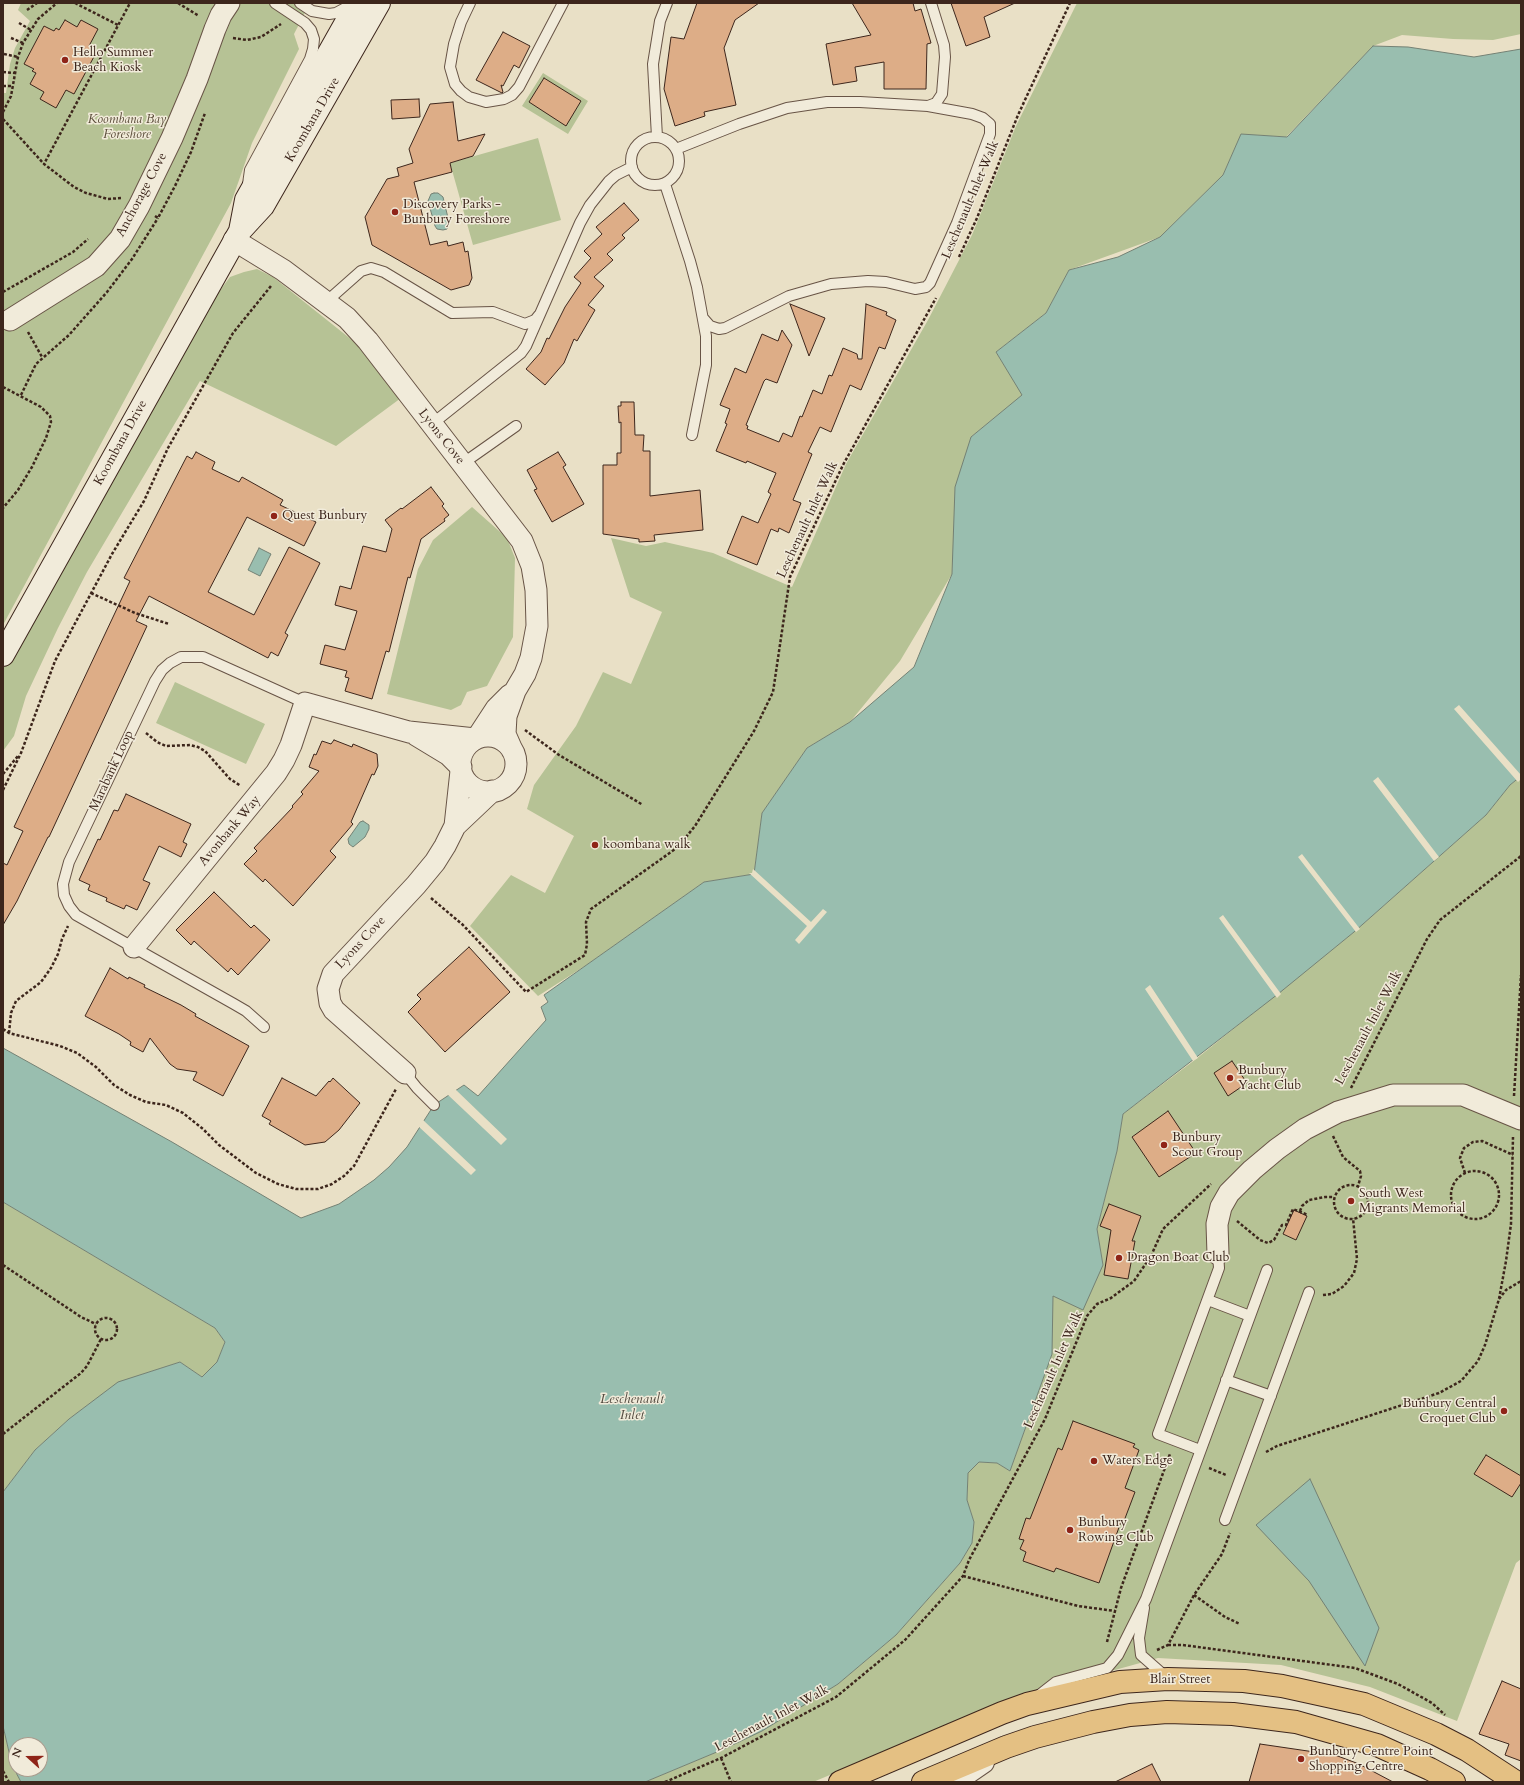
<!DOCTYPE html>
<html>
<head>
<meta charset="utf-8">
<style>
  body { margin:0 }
  #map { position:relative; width:1524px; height:1785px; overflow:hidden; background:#e9e0c6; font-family:Cardo,serif }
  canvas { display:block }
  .frame { position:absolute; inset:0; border:4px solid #3d261c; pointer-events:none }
  .north { position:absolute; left:8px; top:1737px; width:40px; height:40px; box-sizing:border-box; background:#f1ebda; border:1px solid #a99c8e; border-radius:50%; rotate:291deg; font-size:11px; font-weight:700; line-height:16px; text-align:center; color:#3d261c }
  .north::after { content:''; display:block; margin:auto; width:14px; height:18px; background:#8f2418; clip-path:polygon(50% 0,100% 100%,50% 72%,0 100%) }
</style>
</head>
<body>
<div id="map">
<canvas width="1524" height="1785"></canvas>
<div class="frame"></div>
<div class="north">N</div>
</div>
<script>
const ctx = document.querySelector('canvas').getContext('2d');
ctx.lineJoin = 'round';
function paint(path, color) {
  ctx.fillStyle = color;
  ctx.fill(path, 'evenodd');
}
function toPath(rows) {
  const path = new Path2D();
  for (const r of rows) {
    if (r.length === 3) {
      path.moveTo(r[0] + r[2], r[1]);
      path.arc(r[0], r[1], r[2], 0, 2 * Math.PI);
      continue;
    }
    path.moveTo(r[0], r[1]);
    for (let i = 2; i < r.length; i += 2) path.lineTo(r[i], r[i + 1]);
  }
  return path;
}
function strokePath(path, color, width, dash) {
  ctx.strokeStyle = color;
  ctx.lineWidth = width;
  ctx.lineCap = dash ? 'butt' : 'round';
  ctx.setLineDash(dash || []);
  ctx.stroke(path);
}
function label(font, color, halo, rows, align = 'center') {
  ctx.font = font + ' Cardo,serif';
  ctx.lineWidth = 3;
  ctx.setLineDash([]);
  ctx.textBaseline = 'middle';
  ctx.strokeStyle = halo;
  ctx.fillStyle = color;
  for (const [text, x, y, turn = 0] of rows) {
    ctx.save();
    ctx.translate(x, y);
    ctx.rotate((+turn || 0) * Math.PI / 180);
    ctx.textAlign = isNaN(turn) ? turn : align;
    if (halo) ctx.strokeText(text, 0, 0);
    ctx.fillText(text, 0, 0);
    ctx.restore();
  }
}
paint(toPath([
  [21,3,313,3,310,3,294,34,299,49,252,143,231,203,3,625,3,93,6,93,10,64,15,48,30,21,18,10],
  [1077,3,1521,3,1521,34,1493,40,1453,39,1402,35,1373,46,1286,137,1241,135,1223,175,1160,237,1069,270,1046,313,996,352,1023,395,971,437,955,531,952,574,900,661,850,722,807,748,762,813,754,874,704,882,588,964,538,996,470,926,511,875,545,893,574,836,527,809,534,785,576,726,603,672,631,684,662,612,630,597,611,538,646,546,665,542,713,553,792,587,846,464,928,320,972,235,1016,126],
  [543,73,588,101,568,134,522,106],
  [538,138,561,220,473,245,450,163],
  [257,269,273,277,362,348,401,398,336,446,200,381,87,572,58,628,26,696,14,736,3,751,3,669,128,455,218,293,230,277,244,272],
  [472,507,507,538,515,558,513,637,487,686,467,692,461,705,451,710,387,694,418,569,433,540],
  [175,682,265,724,246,764,156,723],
  [1521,776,1521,1559,1516,1563,1457,1721,1370,1687,1281,1665,1158,1658,1018,1697,813,1782,645,1782,724,1749,762,1731,838,1684,896,1635,960,1563,972,1543,974,1522,967,1500,968,1473,979,1462,997,1463,1010,1471,1052,1354,1052,1296,1103,1265,1097,1229,1117,1151,1123,1114,1196,1059,1354,932,1486,815,1510,785],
  [3,1202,215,1328,225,1342,217,1362,202,1377,180,1362,118,1383,69,1419,35,1450,3,1492],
  [3,1726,12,1765,21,1782,3,1782]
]), '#b6c295');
const water = toPath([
  [1373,46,1408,47,1474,57,1521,49,1521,776,1510,785,1486,815,1354,932,1278,994,1123,1114,1117,1151,1097,1229,1103,1265,1083,1310,1053,1296,1052,1354,1010,1471,997,1463,979,1462,968,1473,967,1500,974,1522,972,1543,960,1563,896,1635,838,1684,762,1731,724,1749,645,1782,21,1782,12,1765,3,1726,3,1492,35,1450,69,1419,118,1382,180,1362,202,1377,217,1362,225,1342,215,1328,3,1202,3,1048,172,1142,301,1218,339,1204,374,1180,389,1167,407,1147,434,1105,464,1085,478,1096,546,1020,541,1007,548,1002,544,995,704,882,754,874,762,813,807,748,850,722,914,667,952,574,955,487,971,437,1022,395,996,352,1046,313,1069,270,1118,257,1160,237,1223,175,1241,134,1287,137,1373,46],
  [16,1745,40,1745,40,1769,16,1769,16,1745],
  [434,193,438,193,443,197,449,222,447,229,443,230,437,229,435,226,428,201,431,194,434,193],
  [259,548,271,554,260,576,248,570,259,548],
  [363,821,369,825,369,829,365,837,353,847,349,844,348,839,360,822,363,821],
  [1310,1479,1379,1628,1365,1666,1309,1581,1256,1525,1310,1479]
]);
paint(water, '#99beaf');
strokePath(water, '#748174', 1);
paint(toPath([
  [1459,705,1521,775,1521,779,1518,782,1454,709],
  [1378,777,1439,857,1434,861,1373,781],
  [1302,854,1360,929,1356,932,1298,857],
  [753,869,811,922,823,909,827,912,799,944,795,940,807,926,749,873,752,873],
  [1223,915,1281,994,1277,998,1219,918],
  [1150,985,1198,1058,1193,1061,1145,989],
  [455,1089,507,1139,501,1145,447,1094],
  [423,1120,476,1170,471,1175,418,1126]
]), '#e9e0c6');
const building = toPath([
  [697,3,759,3,735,20,724,48,736,105,704,112,705,116,675,126,664,89,671,37,684,39,697,3],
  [852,3,913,3,915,11,921,9,931,43,927,44,926,89,884,89,884,62,855,67,857,81,833,85,826,44,871,35,852,3],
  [951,3,1015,3,984,17,990,37,966,46,951,3],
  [65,20,77,27,81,20,98,29,89,46,97,51,74,94,66,90,56,108,40,99,44,92,30,84,36,73,32,71,34,69,24,64,44,26,54,31,56,28,59,30,65,20],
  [503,32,530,46,519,68,514,65,503,86,501,85,503,92,502,93,476,80,503,32],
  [544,78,581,101,566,126,529,102,544,78],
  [419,99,420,117,392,119,391,100,419,99],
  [453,102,458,141,485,134,473,156,450,163,452,172,414,182,430,245,447,241,448,246,463,242,465,252,468,251,472,278,469,285,451,290,372,245,365,217,387,179,399,176,397,168,413,163,409,149,430,104,453,102],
  [624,203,639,220,622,235,625,238,607,254,613,260,594,277,604,286,588,305,595,310,577,341,574,339,564,363,545,385,526,369,541,352,547,338,549,339,565,307,581,283,574,277,591,258,584,251,602,234,596,227,624,203],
  [790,304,825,318,809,356,790,304],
  [866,304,887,312,886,315,896,320,885,349,879,347,861,390,850,385,831,432,820,427,808,452,812,454,793,500,801,503,789,533,779,528,778,532,771,529,757,565,727,553,742,516,758,523,771,494,768,492,776,473,747,461,746,463,716,451,727,424,725,423,730,409,720,405,735,368,746,373,762,334,778,341,782,330,792,345,777,383,766,379,764,381,746,425,748,426,747,429,779,442,783,433,792,437,800,416,802,417,813,390,822,394,829,375,832,376,843,348,857,354,858,359,862,359,866,304],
  [621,402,634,402,635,435,644,435,643,451,650,451,650,496,700,490,703,530,654,535,655,541,639,542,639,539,603,534,603,465,617,465,617,453,621,453,621,422,619,423,618,406,621,406,621,402],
  [196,452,215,462,212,469,239,482,242,477,283,500,280,505,316,522,304,546,247,517,208,592,254,615,289,547,320,563,285,633,288,635,278,656,271,652,268,658,149,596,136,621,147,626,49,837,48,837,17,901,3,925,3,863,7,865,23,831,14,827,130,581,124,578,187,456,192,459,196,452],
  [558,452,566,465,563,467,584,504,552,522,534,490,537,489,527,470,558,452],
  [431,487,444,504,442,506,449,515,444,519,445,521,421,539,410,578,408,577,389,652,386,651,372,699,345,691,349,678,345,677,347,671,320,664,325,645,345,650,357,611,335,605,340,586,351,589,363,546,386,552,392,529,385,520,401,508,402,509,431,487],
  [334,740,352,747,353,744,377,754,378,766,374,775,372,774,351,822,353,824,330,851,336,857,293,906,265,879,263,882,244,864,257,851,254,848,293,807,292,806,303,794,301,792,319,771,309,767,314,754,316,755,322,741,331,744,334,740],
  [126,794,191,824,183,842,187,844,181,857,159,846,143,880,150,883,137,910,126,905,124,909,106,901,107,898,88,890,90,885,79,880,98,839,100,840,114,810,118,811,126,794],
  [214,892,251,928,254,925,270,940,238,975,231,968,228,972,194,941,191,945,176,930,214,892],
  [469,947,510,992,445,1052,408,1012,421,999,417,995,469,947],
  [110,968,128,979,129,977,145,985,144,987,181,1005,196,1014,195,1016,249,1046,223,1096,193,1080,197,1072,177,1069,170,1064,150,1038,143,1052,130,1045,131,1042,119,1034,85,1016,110,968],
  [1232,1061,1247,1083,1228,1096,1214,1073,1232,1061],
  [282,1078,316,1096,329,1081,330,1082,333,1078,360,1103,339,1130,325,1142,305,1145,269,1124,271,1121,262,1116,282,1078],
  [1168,1111,1196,1153,1159,1177,1132,1137,1168,1111],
  [1109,1204,1141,1216,1132,1241,1135,1241,1128,1279,1104,1275,1111,1230,1100,1226,1109,1204],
  [1294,1210,1307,1216,1296,1240,1283,1234,1294,1210],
  [1073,1421,1135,1444,1133,1447,1139,1450,1125,1488,1135,1492,1124,1521,1122,1519,1099,1583,1056,1568,1054,1572,1023,1561,1026,1552,1020,1549,1024,1540,1019,1539,1026,1518,1030,1519,1058,1448,1062,1450,1073,1421],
  [1486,1455,1521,1476,1521,1483,1512,1497,1474,1474,1486,1455],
  [1502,1681,1521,1689,1521,1761,1505,1755,1509,1744,1479,1734,1502,1681],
  [1260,1744,1335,1755,1359,1764,1393,1782,1249,1782,1260,1744],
  [1152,1764,1161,1782,1115,1782,1152,1764]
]);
paint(building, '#ddad87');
strokePath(building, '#3d261c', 1);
const service = toPath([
  [300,3,312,11,329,14,336,13,351,5],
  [470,3,461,22,454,44,450,67,455,84,461,91,469,97,486,102,504,99,512,95,519,87,563,3],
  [928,106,936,103,942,94,945,57,944,45,931,3],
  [655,161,24],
  [657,137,653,64,660,21,667,3],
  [676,149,739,124,787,108,827,102,860,102,928,106,972,114,983,118,990,124,990,134,957,223,930,283,926,287,915,289,886,282,868,281,831,284,789,296,725,328,719,329,710,326,703,318],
  [248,184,250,170,310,59,313,49,314,39,311,30,305,23,275,3],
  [665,184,690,261,697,287,706,336,706,365,692,435],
  [326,302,361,271,371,268,384,272,452,313,493,312,525,324,535,320,539,315],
  [432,424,521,353,526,346,580,223,590,205,609,181,616,175,632,167],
  [462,464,516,426],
  [264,1027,246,1011,234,1004,76,915,69,906,64,895,63,884,69,862,155,681,162,670,170,663,181,657,203,657,305,703],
  [405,1073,417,1088,434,1105],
  [1208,1300,1250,1316],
  [1226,1380,1271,1396],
  [1200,1450,1158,1434,1219,1268,1218,1254],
  [1225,1520,1309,1292],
  [1144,1608,1139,1638,1141,1655,1166,1677],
  [1038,1696,1056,1682,1107,1668,1118,1655,1146,1599,1267,1270]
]);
const minor = toPath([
  [234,240,283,270,347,318,368,341,522,541,532,566,536,590,537,626,531,658,525,674,515,691,506,716,505,734,512,750],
  [10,320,96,266,120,239,139,206,172,138,197,79,215,29,221,15,229,3],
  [416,735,449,755,461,767],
  [488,764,28],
  [477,738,496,709,510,695],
  [455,826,492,791],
  [134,947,276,773,284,760,291,745,305,703,409,732,475,739],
  [405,1073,334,1010,330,1003,328,989,333,974,416,885,435,862,445,846,455,826,461,771],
  [1218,1254,1217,1224,1221,1207,1229,1193,1252,1170,1277,1149,1305,1129,1338,1112,1393,1095,1463,1095,1521,1119]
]);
const tertiary = toPath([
  [954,1782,983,1762]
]);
const secondary = toPath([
  [240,231,246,200,357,3],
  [3,655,240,231,263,206,379,3]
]);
const primary = toPath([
  [840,1782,1002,1713,1027,1704,1120,1682,1168,1679,1244,1681,1282,1686,1364,1704,1436,1734,1467,1750,1516,1782],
  [923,1782,1006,1747,1035,1737,1093,1722,1130,1715,1167,1712,1233,1714,1296,1722,1377,1745,1430,1769,1454,1782]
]);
strokePath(service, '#685446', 12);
strokePath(minor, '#685446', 23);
strokePath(tertiary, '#685446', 24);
strokePath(secondary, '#3d261c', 24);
strokePath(primary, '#3d261c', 24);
strokePath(toPath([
  [75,3,118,25],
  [178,3,199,16],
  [27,10,37,3],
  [19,23,31,30],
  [11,38,23,43],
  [233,38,247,40,261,37,281,24],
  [4,54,18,57],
  [3,72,15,73],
  [3,86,13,86],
  [3,112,11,96,18,57,23,43,38,19,57,3],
  [3,119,44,164],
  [121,198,108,199,86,193,74,187,44,164,130,3],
  [155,216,158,218,175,186,191,152,205,113],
  [959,257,977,218,1018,115,1070,3],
  [3,292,73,252,88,239],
  [28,332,42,357],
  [3,387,41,407,50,416,51,422,46,438,32,467,18,490,3,508],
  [21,395,36,364,69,335,107,292,132,259,158,218],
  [91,593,135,613,169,624],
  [525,730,559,755,643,805],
  [146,733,157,742,166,746,190,745,198,747,205,751,230,779,241,786],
  [3,774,18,756],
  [3,790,21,753,55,661,112,554,144,501,168,448,233,333,271,286],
  [431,898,463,925,526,992,585,955,587,944,586,922,591,909,678,847,695,826,754,731,773,692,790,577,843,465,936,298],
  [3,1029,9,1033,60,1046,77,1053,96,1067,114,1085,130,1095,146,1102,166,1105,183,1113,203,1129,219,1145,256,1173,278,1184,296,1189,318,1189,332,1184,344,1176,354,1166,396,1089],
  [9,1033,11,1013,16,1001,41,982,51,968,58,954,62,939,68,926],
  [1351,1088,1427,939,1440,920,1521,856],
  [1514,1096,1521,975],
  [1333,1136,1343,1157,1360,1171,1361,1176,1358,1186],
  [1475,1195,24],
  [1465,1173,1460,1158,1464,1148,1473,1142,1482,1141,1513,1155],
  [1351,1202,17],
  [1300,1211,1302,1206,1309,1200,1325,1197,1334,1197],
  [1237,1221,1260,1240,1268,1243,1274,1240,1282,1225,1286,1225,1293,1209,1308,1215],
  [3,1265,81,1317,96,1324],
  [1323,1295,1332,1294,1344,1286,1354,1273,1357,1259,1353,1218],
  [1499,1299,1506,1290,1521,1281],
  [106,1329,11],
  [3,1434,81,1373,87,1366,101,1339],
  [1266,1452,1277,1446,1439,1393,1461,1381,1478,1361,1485,1345,1499,1299,1506,1261,1511,1224,1513,1137],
  [1209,1468,1226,1475],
  [963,1576,1078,1606,1115,1611],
  [1194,1595,1225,1617,1240,1624],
  [1107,1642,1121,1588,1170,1454],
  [1168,1645,1183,1645,1355,1668,1398,1684,1432,1703,1445,1715],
  [1157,1650,1168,1645,1194,1595,1222,1554,1230,1533],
  [721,1758,731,1782],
  [3,1771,9,1782],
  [665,1782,721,1758,836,1697,905,1640,963,1576,969,1560,1045,1419,1087,1316,1097,1304,1111,1298,1134,1281,1151,1256,1163,1229,1211,1184]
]), '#3d261c', 2.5, [3, 2]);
strokePath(service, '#f1ebda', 10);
strokePath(minor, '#f1ebda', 21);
strokePath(tertiary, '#f1ebda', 22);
strokePath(secondary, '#f1ebda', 22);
strokePath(primary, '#e4c083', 22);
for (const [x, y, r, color] of [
  [65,60,4,"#8f2418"],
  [395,212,4,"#8f2418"],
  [274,516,4,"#8f2418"],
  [595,845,4,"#8f2418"],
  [1230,1078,4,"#8f2418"],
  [1164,1145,4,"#8f2418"],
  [1351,1201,4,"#8f2418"],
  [1119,1258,4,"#8f2418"],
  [1504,1411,4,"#8f2418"],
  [1094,1461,4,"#8f2418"],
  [1070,1530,4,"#8f2418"],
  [1301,1759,4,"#8f2418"]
]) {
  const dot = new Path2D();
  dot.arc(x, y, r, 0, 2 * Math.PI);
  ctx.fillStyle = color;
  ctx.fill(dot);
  strokePath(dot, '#f1ebda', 1.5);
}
label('13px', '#3d261c', '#f1ebda', [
  ["Hello Summer",73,53],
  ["Beach Kiosk",73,68],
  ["Discovery Parks -",403,205],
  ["Bunbury Foreshore",403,220],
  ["Quest Bunbury",282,516],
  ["koombana walk",603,845],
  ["Bunbury",1238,1071],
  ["Yacht Club",1238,1086],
  ["Bunbury",1172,1138],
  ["Scout Group",1172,1153],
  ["South West",1359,1194],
  ["Migrants Memorial",1359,1209],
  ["Dragon Boat Club",1127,1258],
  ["Bunbury Central",1496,1404,"right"],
  ["Croquet Club",1496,1419,"right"],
  ["Waters Edge",1102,1461],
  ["Bunbury",1078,1523],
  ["Rowing Club",1078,1538],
  ["Bunbury Centre Point",1309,1752],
  ["Shopping Centre",1309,1767]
], 'left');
label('italic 13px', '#5b4d3a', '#f1ebda', [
  ["Koombana Bay",127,120],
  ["Foreshore",127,135]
]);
label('13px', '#3d261c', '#f1ebda', [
  ["Koombana Drive",313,120,-60],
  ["Anchorage Cove",142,195,-62],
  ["Leschenault Inlet Walk",971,200,-67],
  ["Lyons Cove",441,437,52],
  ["Koombana Drive",121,443,-61],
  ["Leschenault Inlet Walk",808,520,-65],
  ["Marabank Loop",112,771,-65],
  ["Avonbank Way",230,831,-50],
  ["Lyons Cove",361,943,-47],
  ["Leschenault Inlet Walk",1369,1028,-62],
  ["Leschenault Inlet Walk",1054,1370,-66],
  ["Blair Street",1180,1680],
  ["Leschenault Inlet Walk",772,1719,-28]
]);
label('italic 14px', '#544c41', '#f1ebda', [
  ["Leschenault",632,1400],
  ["Inlet",632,1416]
]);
</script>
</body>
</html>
